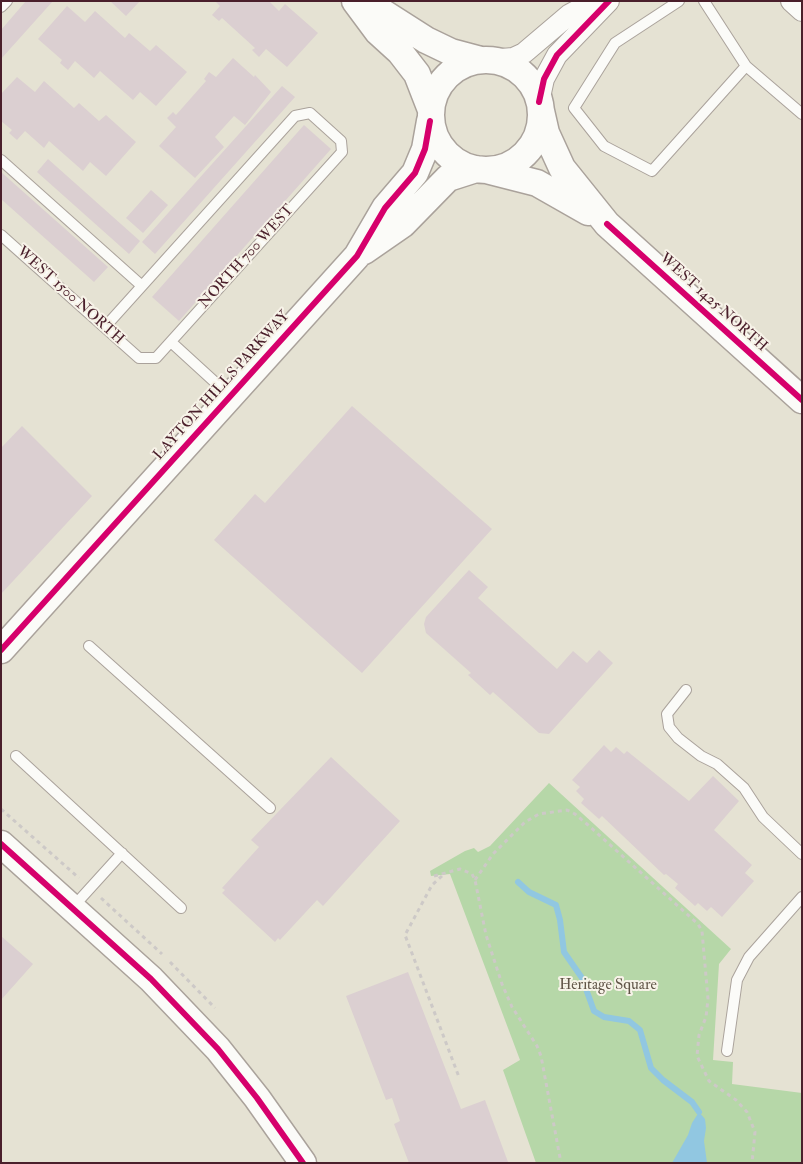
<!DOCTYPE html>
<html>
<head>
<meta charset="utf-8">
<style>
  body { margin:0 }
  #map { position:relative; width:803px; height:1164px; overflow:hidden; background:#e5e2d3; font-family:"IM FELL Double Pica",serif }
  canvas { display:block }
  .frame { position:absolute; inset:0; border:2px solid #4a1f2b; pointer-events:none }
</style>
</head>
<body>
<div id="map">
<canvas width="803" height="1164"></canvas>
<div class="frame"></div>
</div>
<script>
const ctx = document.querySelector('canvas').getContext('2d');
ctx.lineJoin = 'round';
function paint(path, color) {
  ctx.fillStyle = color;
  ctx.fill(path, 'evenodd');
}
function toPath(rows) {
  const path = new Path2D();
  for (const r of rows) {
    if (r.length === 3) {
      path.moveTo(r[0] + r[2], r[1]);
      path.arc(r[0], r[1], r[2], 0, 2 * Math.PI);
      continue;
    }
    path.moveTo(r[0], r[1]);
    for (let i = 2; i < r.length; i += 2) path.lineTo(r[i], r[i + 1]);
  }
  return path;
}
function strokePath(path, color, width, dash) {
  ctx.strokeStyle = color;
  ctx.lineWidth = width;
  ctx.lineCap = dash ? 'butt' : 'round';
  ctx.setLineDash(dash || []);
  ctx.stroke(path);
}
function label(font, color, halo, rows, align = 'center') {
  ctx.font = font + ' "IM FELL Double Pica",serif';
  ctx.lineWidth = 4;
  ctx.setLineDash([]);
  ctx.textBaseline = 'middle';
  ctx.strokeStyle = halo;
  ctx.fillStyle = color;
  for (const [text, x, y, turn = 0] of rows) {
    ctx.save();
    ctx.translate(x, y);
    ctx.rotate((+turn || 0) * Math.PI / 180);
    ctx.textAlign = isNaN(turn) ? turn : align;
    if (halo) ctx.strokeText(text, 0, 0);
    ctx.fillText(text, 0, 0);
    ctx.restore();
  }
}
paint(toPath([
  [549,783,731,949,719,964,713,1060,733,1062,732,1084,802,1093,802,1163,536,1163,503,1070,520,1060,450,874,431,876,430,871,465,851,474,848,478,852,490,846]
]), '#b6d7a8');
paint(toPath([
  [699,1112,705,1119,706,1128,704,1141,707,1163,672,1163,688,1135,692,1123]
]), '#91c7e1');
strokePath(toPath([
  [518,882,529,892,556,905,560,920,564,952,582,978,594,1011,604,1017,629,1021,640,1030,651,1068,663,1080,692,1102,699,1112]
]), '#91c7e1', 6);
paint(toPath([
  [26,1,53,1,1,59,1,30],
  [110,1,140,1,126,16],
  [215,1,269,1,279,11,285,4,318,33,287,67,266,49,259,57,252,50,255,48,222,18,219,21,212,15,220,6],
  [67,6,85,22,95,11,125,38,129,33,150,51,156,45,187,72,156,106,140,92,133,100,100,71,94,78,75,61,68,70,60,63,62,60,38,39],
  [233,58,254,77,255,75,271,92,245,125,234,116,215,137,224,147,195,178,159,146,176,127,167,118,173,112,176,115,206,81,204,79,209,72,216,77],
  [17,77,35,92,44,81,74,108,79,103,99,121,106,115,136,142,106,176,90,162,83,171,49,141,44,148,25,131,17,140,9,133,12,130,1,121,1,94],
  [282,86,295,97,155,254,142,242],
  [304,125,331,149,179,321,152,297],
  [48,159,140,241,129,254,37,172],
  [1,172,108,267,94,282,1,199],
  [151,190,168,205,143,233,126,218],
  [352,406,492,529,362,673,214,540,255,494,265,503],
  [22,426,92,496,1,594,1,448],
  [469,570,488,587,478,598,557,669,573,651,587,663,599,650,613,663,549,734,539,733,493,692,490,695,468,675,471,673,426,633,424,624,426,617],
  [604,745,611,752,616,747,624,754,627,751,689,801,713,776,739,801,714,830,752,865,745,873,754,881,722,917,711,907,707,911,698,903,695,906,675,888,678,884,666,874,664,875,602,816,599,819,581,803,584,799,576,791,580,787,572,780],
  [331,757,400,821,323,906,317,900,280,940,278,938,275,942,222,893,225,890,222,888,259,847,251,840],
  [1,936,33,964,1,1000],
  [408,972,461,1109,485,1100,508,1162,409,1163,394,1124,400,1121,392,1098,386,1100,346,996]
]), '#dbcfd1');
const service = toPath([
  [679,1,615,43,574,108,604,146,652,171,746,66],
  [704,1,746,66,802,114],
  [1,7,7,1],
  [1,160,142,286],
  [1,235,139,358,156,358,342,152,341,141,310,113,295,116,105,327],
  [171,342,229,395],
  [89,646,270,808],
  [686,690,667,714,669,727,678,738,701,756,717,764,744,788,763,817,802,854],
  [16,756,181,908],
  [73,907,122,853],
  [727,1051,737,980,749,957,802,897]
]);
const minor = toPath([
  [791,1,802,11],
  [490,60,513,58,524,53,570,14,595,1],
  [539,102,544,79,557,55,609,1]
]);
const tertiary = toPath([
  [355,1,378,32,400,52,417,74,431,110],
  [365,1,426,40,451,52,481,60],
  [486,115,55],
  [541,111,546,133,562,168,607,224,802,400],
  [486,170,537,183,588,212],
  [364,251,403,224,448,178,476,169],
  [1,650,357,256,385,208,415,173,425,149,430,121],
  [1,844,151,979,218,1049,257,1098,303,1163]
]);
strokePath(service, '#aaa29b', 12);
strokePath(minor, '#aaa29b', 22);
strokePath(tertiary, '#aaa29b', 29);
strokePath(toPath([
  [1,809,79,878],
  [434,876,460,869,472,874,475,880,486,935,502,984,512,1007,537,1046,541,1056,561,1163],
  [442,876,432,885,405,935,459,1077],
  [475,880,493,854,525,822,539,814,567,810,575,814,588,825,698,924,702,931,708,999,706,1017,699,1035,697,1056,709,1081,736,1100,747,1112,755,1132,752,1163],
  [101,898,162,954],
  [170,962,215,1008]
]), '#cdc9c7', 3, [4, 4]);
strokePath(service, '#fbfbf8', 10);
strokePath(minor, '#fbfbf8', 20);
strokePath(tertiary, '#fbfbf8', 26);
strokePath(toPath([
  [539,102,544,79,557,55,609,1],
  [607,224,802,400],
  [1,650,357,256,385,208,415,173,425,149,430,121],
  [1,844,151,979,218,1049,257,1098,303,1163]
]), '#d6006c', 6);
label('15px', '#4a1f2b', '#f7f3e8', [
  ["NORTH 700 WEST",247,257,-48],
  ["WEST 1500 NORTH",70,296,42],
  ["WEST 1425 NORTH",713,303,42],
  ["LAYTON HILLS PARKWAY",222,386,-48]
]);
label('15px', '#5f5446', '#f7f3e8', [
  ["Heritage Square",608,986]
]);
</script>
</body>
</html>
